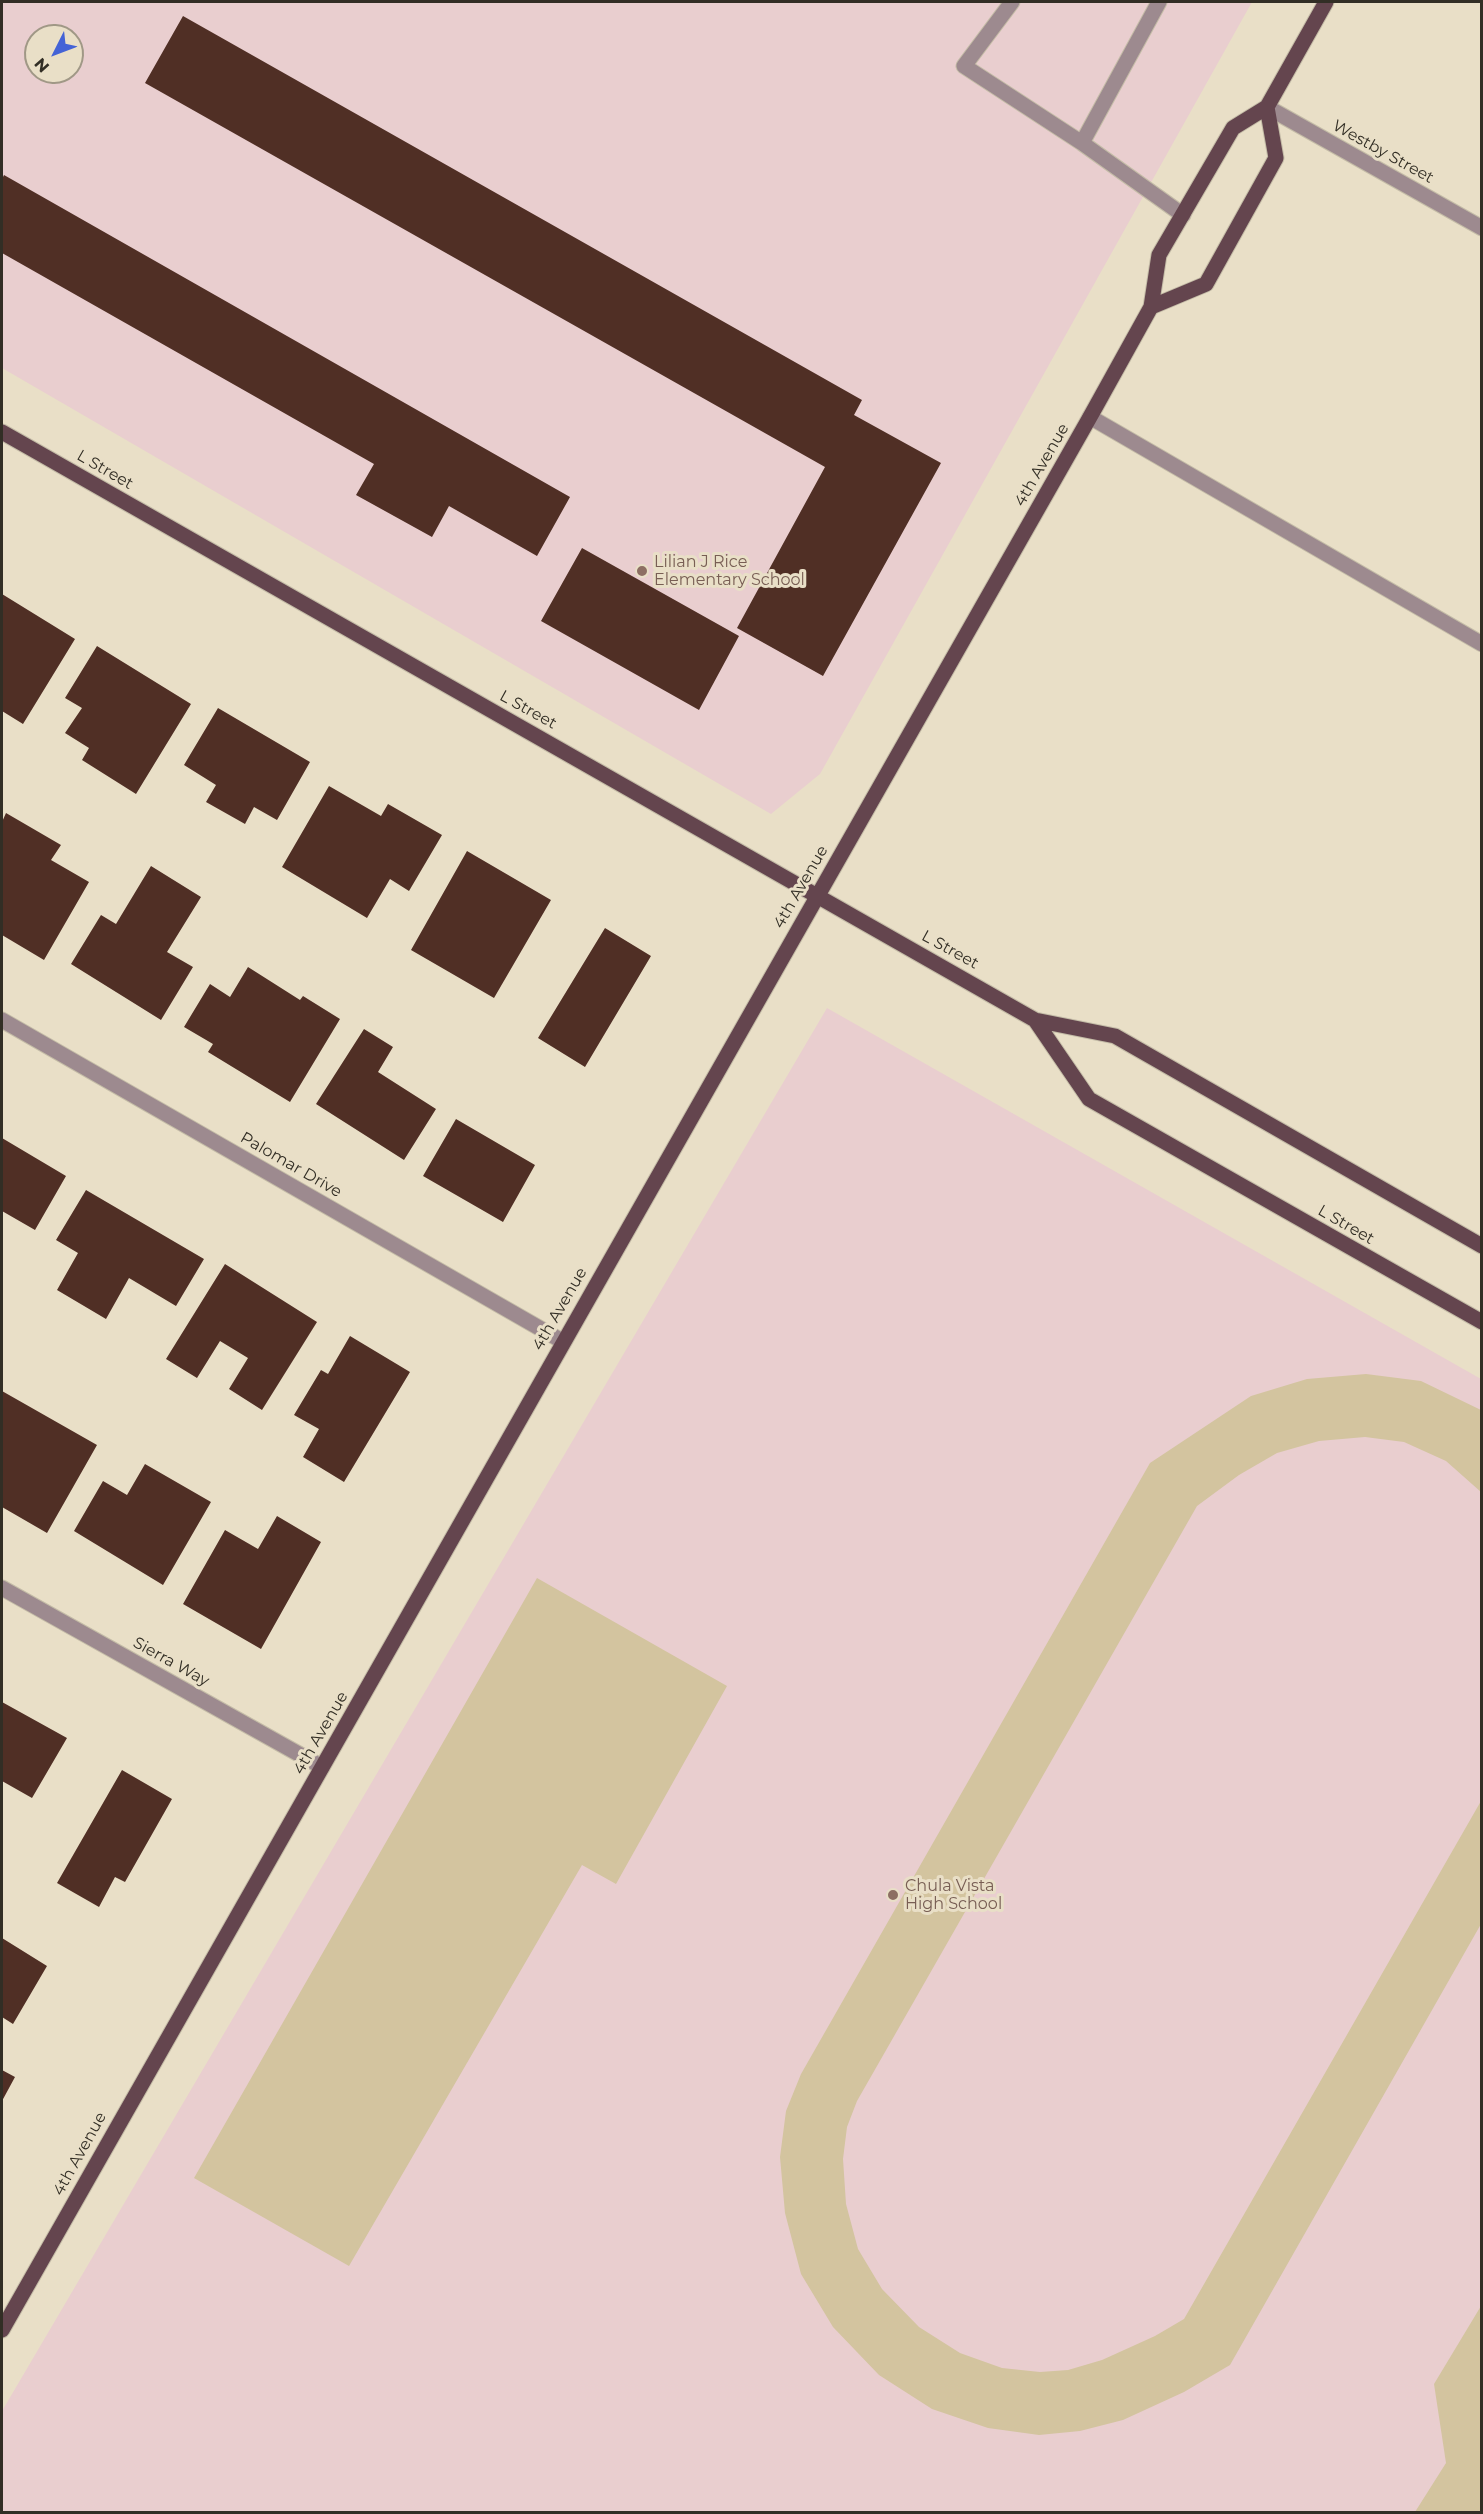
<!DOCTYPE html>
<html>
<head>
<meta charset="utf-8">
<style>
  body { margin:0 }
  #map { position:relative; width:1483px; height:2514px; overflow:hidden; background:#e9dfc7; font-family:Montserrat,sans-serif }
  canvas { display:block }
  .frame { position:absolute; inset:0; border:3px solid #322e25; pointer-events:none }
  .north { position:absolute; left:24px; top:24px; width:60px; height:60px; box-sizing:border-box; background:#e9dfc7; border:2px solid #a09886; border-radius:50%; rotate:228deg; font-size:16px; font-weight:700; line-height:24px; text-align:center; color:#322e25 }
  .north::after { content:''; display:block; margin:auto; width:21px; height:27px; background:#4463d6; clip-path:polygon(50% 0,100% 100%,50% 72%,0 100%) }
</style>
</head>
<body>
<div id="map">
<canvas width="1483" height="2514"></canvas>
<div class="frame"></div>
<div class="north">N</div>
</div>
<script>
const ctx = document.querySelector('canvas').getContext('2d');
ctx.lineJoin = 'round';
function paint(path, color) {
  ctx.fillStyle = color;
  ctx.fill(path, 'evenodd');
}
function toPath(rows) {
  const path = new Path2D();
  for (const r of rows) {
    path.moveTo(r[0], r[1]);
    for (let i = 2; i < r.length; i += 2) path.lineTo(r[i], r[i + 1]);
  }
  return path;
}
function strokePath(path, color, width, dash) {
  ctx.strokeStyle = color;
  ctx.lineWidth = width;
  ctx.lineCap = dash ? 'butt' : 'round';
  ctx.setLineDash(dash || []);
  ctx.stroke(path);
}
function label(font, color, halo, rows, align = 'center') {
  ctx.font = font + ' Montserrat,sans-serif';
  ctx.lineWidth = 6;
  ctx.setLineDash([]);
  ctx.textBaseline = 'middle';
  ctx.strokeStyle = halo;
  ctx.fillStyle = color;
  for (const [text, x, y, turn = 0] of rows) {
    ctx.save();
    ctx.translate(x, y);
    ctx.rotate((+turn || 0) * Math.PI / 180);
    ctx.textAlign = isNaN(turn) ? turn : align;
    if (halo) ctx.strokeText(text, 0, 0);
    ctx.fillText(text, 0, 0);
    ctx.restore();
  }
}
paint(toPath([
  [2,2,1252,2,820,774,771,814,2,368],
  [36,36,72,36,72,72,36,72],
  [827,1008,1481,1379,1481,2512,2,2512,2,2411]
]), '#e9cecf');
paint(toPath([
  [1366,1374,1421,1381,1481,1410,1481,1492,1446,1461,1404,1442,1365,1437,1319,1441,1277,1453,1239,1475,1197,1506,857,2101,847,2127,843,2159,846,2204,858,2249,882,2289,919,2327,960,2353,1002,2368,1040,2372,1068,2370,1102,2360,1155,2336,1184,2319,1481,1801,1481,1924,1230,2365,1184,2392,1123,2420,1080,2431,1039,2435,988,2428,932,2409,879,2375,833,2327,801,2274,785,2213,780,2157,786,2111,801,2074,1150,1463,1251,1396,1307,1379],
  [537,1578,727,1686,616,1884,582,1865,349,2266,194,2178],
  [1481,2306,1481,2512,1415,2512,1446,2463,1434,2384]
]), '#d3c49f');
paint(toPath([
  [183,16,862,400,854,415,941,463,823,676,737,628,825,467,145,83],
  [4,175,570,497,537,556,449,506,432,537,356,495,374,464,2,253,2,179],
  [582,548,739,636,699,710,541,621],
  [2,594,75,639,23,724,2,711],
  [97,646,191,704,136,794,82,760,89,748,65,733,82,708,65,698],
  [218,708,310,762,277,820,254,807,245,824,206,802,216,785,184,765],
  [329,786,381,816,388,804,442,835,409,891,390,879,367,918,282,867],
  [6,813,61,845,51,860,89,882,44,960,2,935,2,822],
  [467,851,551,900,494,998,411,950],
  [151,866,201,897,167,952,193,967,161,1020,71,964,101,915,116,924],
  [605,928,651,956,585,1067,538,1038],
  [248,967,300,1000,303,996,340,1019,290,1102,208,1052,213,1044,184,1027,210,984,230,997],
  [364,1029,393,1047,378,1072,436,1109,404,1160,316,1104],
  [456,1119,535,1165,503,1222,423,1176],
  [2,1138,66,1176,35,1230,2,1211],
  [86,1190,204,1259,176,1306,129,1278,106,1319,57,1290,78,1253,56,1240],
  [225,1264,317,1322,262,1410,229,1389,248,1358,220,1341,197,1378,166,1359],
  [350,1336,410,1372,344,1482,303,1457,319,1429,294,1415,321,1370,328,1374],
  [2,1391,97,1445,47,1533,2,1507],
  [145,1464,211,1502,163,1585,74,1531,103,1481,127,1495],
  [277,1516,321,1542,261,1649,183,1604,225,1530,258,1549],
  [2,1702,67,1738,32,1798,2,1781],
  [122,1770,172,1799,125,1882,115,1877,99,1907,57,1883],
  [2,1938,47,1966,13,2024,2,2017],
  [2,2070,15,2077,2,2101]
]), '#502f25');
const minor = toPath([
  [1012,2,964,66,1082,143,1183,215],
  [1267,107,1482,228],
  [1082,143,1159,2],
  [1090,417,1482,644],
  [2,1020,562,1341],
  [2,1588,322,1767]
]);
const major = toPath([
  [1151,307,1206,284,1276,158,1267,107],
  [2,432,1035,1020,1115,1036,1482,1246],
  [1035,1020,1089,1099,1482,1322],
  [2,2330,1090,417,1151,307,1159,255,1233,128,1267,107,1326,2]
]);
strokePath(minor, '#c4bca7', 17);
strokePath(major, '#c4bca7', 17);
strokePath(minor, '#9d8a8f', 15);
strokePath(major, '#64454e', 15);
for (const [x, y, r, color] of [
  [642,571,6,"#8d6e63"],
  [893,1895,6,"#8d6e63"]
]) {
  const dot = new Path2D();
  dot.arc(x, y, r, 0, 2 * Math.PI);
  ctx.fillStyle = color;
  ctx.fill(dot);
  strokePath(dot, '#e9dfc7', 2);
}
label('16px', '#322e25', '#e9dfc7', [
  ["Westby Street",1383,152,29],
  ["4th Avenue",1042,465,-60],
  ["L Street",105,470,30],
  ["L Street",528,710,29],
  ["4th Avenue",801,887,-60],
  ["L Street",950,950,29],
  ["Palomar Drive",291,1165,30],
  ["L Street",1346,1225,30],
  ["4th Avenue",560,1309,-60],
  ["Sierra Way",171,1662,29],
  ["4th Avenue",321,1733,-60],
  ["4th Avenue",80,2154,-61]
]);
label('16px', '#785e54', '#e9dfc7', [
  ["Lilian J Rice",654,562],
  ["Elementary School",654,580],
  ["Chula Vista",905,1886],
  ["High School",905,1904]
], 'left');
</script>
</body>
</html>
